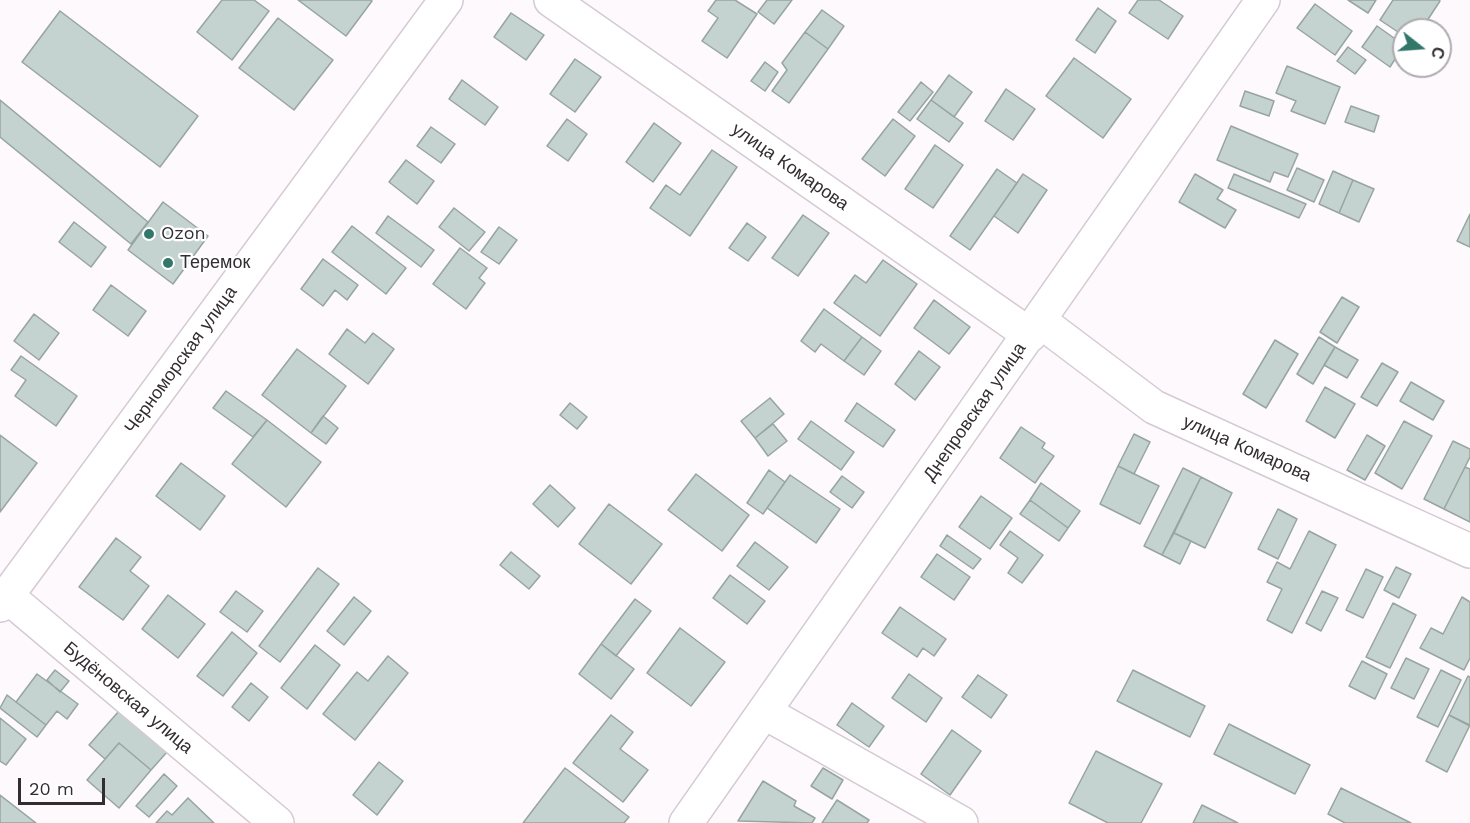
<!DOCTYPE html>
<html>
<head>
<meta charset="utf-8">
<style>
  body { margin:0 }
  #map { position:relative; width:1470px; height:823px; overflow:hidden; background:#fef9fd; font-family:"Work Sans",sans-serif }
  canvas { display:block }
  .north { position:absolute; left:1392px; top:18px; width:60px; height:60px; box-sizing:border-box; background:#fff; border:2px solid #adabad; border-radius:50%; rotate:107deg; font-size:16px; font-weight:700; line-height:24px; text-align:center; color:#322d31 }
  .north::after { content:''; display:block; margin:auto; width:21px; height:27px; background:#33776a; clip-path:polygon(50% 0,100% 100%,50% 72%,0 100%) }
  .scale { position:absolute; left:18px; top:778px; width:87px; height:27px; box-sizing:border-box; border:3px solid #322d31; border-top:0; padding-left:8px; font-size:18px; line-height:21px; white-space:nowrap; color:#322d31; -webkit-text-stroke:4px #fff; paint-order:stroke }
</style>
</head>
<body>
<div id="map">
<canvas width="1470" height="823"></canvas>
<div class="north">С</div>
<div class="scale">20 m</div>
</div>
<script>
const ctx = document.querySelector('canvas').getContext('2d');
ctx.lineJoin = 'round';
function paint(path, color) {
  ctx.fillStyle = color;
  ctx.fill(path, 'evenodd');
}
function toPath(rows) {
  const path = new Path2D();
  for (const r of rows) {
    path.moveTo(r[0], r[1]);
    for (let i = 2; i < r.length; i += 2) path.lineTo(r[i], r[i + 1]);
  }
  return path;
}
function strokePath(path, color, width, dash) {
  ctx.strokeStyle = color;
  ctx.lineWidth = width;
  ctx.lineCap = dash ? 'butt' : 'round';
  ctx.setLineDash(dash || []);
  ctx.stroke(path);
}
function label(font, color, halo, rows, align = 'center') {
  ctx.font = font + ' "Work Sans",sans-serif';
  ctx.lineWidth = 4.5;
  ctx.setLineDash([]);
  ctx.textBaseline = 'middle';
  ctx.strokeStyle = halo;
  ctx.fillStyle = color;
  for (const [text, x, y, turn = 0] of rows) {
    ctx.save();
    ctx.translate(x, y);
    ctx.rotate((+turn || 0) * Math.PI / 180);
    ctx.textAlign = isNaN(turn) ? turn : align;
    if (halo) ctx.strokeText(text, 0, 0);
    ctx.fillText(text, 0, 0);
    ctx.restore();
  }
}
const building = toPath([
  [222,0,254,0,269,11,232,60,197,32,222,0],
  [298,0,371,0,372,1,346,36,298,0],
  [716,0,735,0,757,14,727,58,702,41,718,18,708,11,716,0],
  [767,0,792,0,774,24,758,12,767,0],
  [1138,0,1159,0,1183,16,1168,39,1129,13,1138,0],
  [1348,0,1376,0,1368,13,1348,0],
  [1393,0,1439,0,1440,1,1421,30,1404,30,1404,36,1380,20,1393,0],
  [1315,4,1352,31,1335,55,1297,28,1315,4],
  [1098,8,1116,21,1095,53,1076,40,1098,8],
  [822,10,844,26,828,49,805,32,822,10],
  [60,11,198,116,160,167,22,62,60,11],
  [511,13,544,35,526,60,494,37,511,13],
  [278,18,333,60,294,110,239,68,278,18],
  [1377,26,1404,45,1390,67,1362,47,1377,26],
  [805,32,828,49,789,103,772,91,787,70,782,63,805,32],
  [1348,47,1366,60,1355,74,1337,61,1348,47],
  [1074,58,1131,99,1103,138,1046,96,1074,58],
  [575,59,601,77,575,112,550,94,575,59],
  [765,62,778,72,765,91,751,81,765,62],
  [1287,66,1340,87,1325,124,1291,111,1296,101,1276,93,1287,66],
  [949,75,972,92,954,117,931,100,949,75],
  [462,80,498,107,485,125,449,99,462,80],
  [921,82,933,92,910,121,898,112,921,82],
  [1006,89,1035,109,1013,140,985,121,1006,89],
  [1245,91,1274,101,1269,116,1240,106,1245,91],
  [0,100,148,222,131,244,0,137,0,100],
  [931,100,963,123,949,142,917,119,931,100],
  [1351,106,1379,116,1374,132,1345,122,1351,106],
  [567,119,587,134,568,161,547,146,567,119],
  [893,119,915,136,885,176,862,159,893,119],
  [654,123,681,143,653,182,626,162,654,123],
  [1231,126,1298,154,1288,177,1274,172,1270,182,1217,160,1231,126],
  [431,127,455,144,441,163,417,146,431,127],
  [935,145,963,165,933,208,905,189,935,145],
  [712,150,737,167,690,236,650,208,666,185,680,195,712,150],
  [406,160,434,181,417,204,389,182,406,160],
  [1297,168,1324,180,1314,202,1287,190,1297,168],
  [997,169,1017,183,970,250,950,236,997,169],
  [1333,171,1353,180,1339,213,1319,204,1333,171],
  [1023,174,1047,190,1018,233,994,216,1023,174],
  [1195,174,1223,190,1217,199,1236,210,1225,228,1179,202,1195,174],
  [1234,174,1306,204,1299,218,1228,188,1234,174],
  [1353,180,1374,189,1359,222,1339,213,1353,180],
  [163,202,208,236,173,284,128,250,163,202],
  [454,208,485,232,469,251,439,227,454,208],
  [1470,214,1470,247,1457,241,1470,214],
  [803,215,829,233,798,276,772,258,803,215],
  [388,216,434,250,421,267,376,233,388,216],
  [74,222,106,247,91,267,59,242,74,222],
  [747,223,766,237,748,261,729,248,747,223],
  [352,226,406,268,386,294,332,252,352,226],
  [499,227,517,240,499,264,481,252,499,227],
  [460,248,487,268,479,278,485,283,466,309,433,284,460,248],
  [323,259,358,285,347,300,335,290,323,306,301,289,323,259],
  [883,260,917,284,880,336,834,303,855,275,866,283,883,260],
  [111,285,146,311,128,336,93,310,111,285],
  [1342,297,1359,307,1337,343,1320,332,1342,297],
  [934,300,970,327,949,354,914,328,934,300],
  [824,309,862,337,844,361,821,344,815,352,801,341,824,309],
  [34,314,59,333,39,360,14,341,34,314],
  [347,329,365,343,373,333,394,349,368,384,329,354,347,329],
  [862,337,881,351,864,375,844,361,862,337],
  [1319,337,1335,347,1313,384,1297,374,1319,337],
  [1275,340,1298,354,1266,408,1243,394,1275,340],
  [1335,347,1358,360,1347,378,1324,365,1335,347],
  [297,349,346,386,311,433,262,395,297,349],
  [919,351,940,367,915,400,895,384,919,351],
  [21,356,77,396,56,426,15,396,26,380,11,370,21,356],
  [1382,363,1398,372,1377,406,1361,397,1382,363],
  [1411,382,1444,401,1433,420,1400,401,1411,382],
  [1325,387,1355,404,1335,438,1306,421,1325,387],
  [226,391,267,420,253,437,213,408,226,391],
  [770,398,784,414,755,438,741,421,770,398],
  [570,403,587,417,577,429,560,415,570,403],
  [857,403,895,430,883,447,845,421,857,403],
  [323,416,338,428,326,444,311,433,323,416],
  [267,420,321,462,286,507,232,464,267,420],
  [811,421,854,452,841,470,798,439,811,421],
  [1404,421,1432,436,1402,489,1375,473,1404,421],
  [773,424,787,441,768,456,755,438,773,424],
  [1021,427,1045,443,1042,448,1054,456,1035,483,1000,458,1021,427],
  [1134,434,1150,442,1134,474,1118,466,1134,434],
  [0,435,37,463,0,512,0,435],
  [1367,435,1385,446,1365,480,1347,470,1367,435],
  [1453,441,1470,449,1470,457,1444,509,1424,499,1453,441],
  [181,463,225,496,200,530,156,496,181,463],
  [1118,466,1159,486,1140,524,1100,504,1118,466],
  [1465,467,1470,469,1470,522,1444,509,1465,467],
  [1183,468,1201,477,1162,555,1144,546,1183,468],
  [769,470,785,482,763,514,747,503,769,470],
  [696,474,749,515,722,551,668,510,696,474],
  [790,475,840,509,816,543,767,508,790,475],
  [842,476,864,492,852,508,830,492,842,476],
  [1201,477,1232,493,1205,548,1174,533,1201,477],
  [1041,483,1080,511,1068,528,1030,500,1041,483],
  [550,485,575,508,558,527,533,504,550,485],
  [981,496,1012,518,990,549,959,527,981,496],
  [1030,500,1068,528,1059,541,1020,514,1030,500],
  [609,504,662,544,631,584,579,544,609,504],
  [1278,509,1297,519,1278,559,1258,549,1278,509],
  [1010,531,1043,555,1022,583,1008,573,1018,558,1000,545,1010,531],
  [1309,531,1336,545,1292,633,1267,620,1282,589,1267,582,1277,562,1290,569,1309,531],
  [1174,533,1191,541,1180,564,1162,555,1174,533],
  [947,535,981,559,973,569,940,546,947,535],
  [116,538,141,557,130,571,149,586,123,620,79,587,116,538],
  [755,542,788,567,769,590,737,566,755,542],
  [511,552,540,576,529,589,500,565,511,552],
  [937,554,970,577,954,600,921,577,937,554],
  [1396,567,1411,574,1399,598,1384,590,1396,567],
  [318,568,339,584,280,662,259,646,318,568],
  [1366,569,1383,577,1363,618,1346,610,1366,569],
  [730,575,765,601,747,624,713,598,730,575],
  [236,591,263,611,247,632,220,612,236,591],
  [1322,591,1338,598,1321,631,1306,623,1322,591],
  [168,595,205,624,178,658,142,629,168,595],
  [354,597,371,611,344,645,327,631,354,597],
  [1462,597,1470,602,1470,658,1464,670,1420,648,1431,628,1443,634,1462,597],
  [635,599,651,611,616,656,601,644,635,599],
  [1393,603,1416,615,1390,668,1366,657,1393,603],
  [900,607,946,639,934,656,923,648,917,657,882,633,900,607],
  [680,628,725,662,691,706,647,673,680,628],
  [232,632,257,653,223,696,197,676,232,632],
  [601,644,634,669,611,699,579,674,601,644],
  [315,645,340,665,307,709,281,688,315,645],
  [388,656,408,673,355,740,323,714,357,672,368,681,388,656],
  [1406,658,1429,669,1414,699,1391,688,1406,658],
  [1362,661,1387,674,1375,699,1349,686,1362,661],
  [55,670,69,681,60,692,47,680,55,670],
  [1133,670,1205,706,1190,737,1117,701,1133,670],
  [1441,670,1461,680,1438,727,1417,717,1441,670],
  [37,674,78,704,67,719,57,711,46,725,16,702,37,674],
  [909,674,942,698,926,722,892,698,909,674],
  [978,675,1007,695,991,718,962,697,978,675],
  [1468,676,1470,677,1470,726,1449,715,1468,676],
  [251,683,268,697,249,721,232,707,251,683],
  [7,695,46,725,37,737,0,708,7,695],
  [852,703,884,726,869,747,837,725,852,703],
  [119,711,167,752,151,770,119,743,105,759,89,745,119,711],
  [611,715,633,732,620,749,648,770,623,802,573,763,611,715],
  [1449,715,1470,725,1447,772,1426,761,1449,715],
  [0,718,26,739,6,765,0,761,0,718],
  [1229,724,1310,765,1295,794,1214,754,1229,724],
  [952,730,981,751,950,795,921,774,952,730],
  [119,743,151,770,119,808,87,780,119,743],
  [1096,751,1162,784,1141,823,1108,823,1069,803,1096,751],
  [379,762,403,781,377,815,353,795,379,762],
  [565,768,629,817,624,823,523,823,565,768],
  [823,768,843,780,832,799,811,786,823,768],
  [164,774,177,786,149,817,136,806,164,774],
  [763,781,796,801,794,806,815,818,812,823,738,821,763,781],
  [1341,788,1411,823,1345,823,1328,814,1341,788],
  [0,795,36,823,0,823,0,795],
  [188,798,214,823,156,823,167,811,172,815,188,798],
  [837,800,869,820,867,823,822,823,837,800],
  [1202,805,1238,823,1193,823,1202,805]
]);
paint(building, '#c4d3cf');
strokePath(building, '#97a5a1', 1.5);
const minor = toPath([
  [551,0,1030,335],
  [1040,321,1154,407,1470,551],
  [7,596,277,823],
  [0,605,446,0],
  [764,712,961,823],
  [686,823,1263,0]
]);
strokePath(minor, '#d5cad3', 36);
strokePath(minor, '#fff', 33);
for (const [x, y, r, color] of [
  [149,234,6,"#33776a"],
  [168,263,6,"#33776a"]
]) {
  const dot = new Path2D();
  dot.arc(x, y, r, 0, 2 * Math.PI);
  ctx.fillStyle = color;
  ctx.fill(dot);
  strokePath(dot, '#fff', 2);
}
label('18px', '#322d31', '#fff', [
  ["улица Комарова",790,167,35],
  ["Черноморская улица",181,360,-54],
  ["Днепровская улица",975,412,-55],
  ["улица Комарова",1247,449,24],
  ["Будёновская улица",128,698,40]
]);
label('18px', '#322d31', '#fff', [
  ["Ozon",161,234],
  ["Теремок",180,263]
], 'left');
</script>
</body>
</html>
